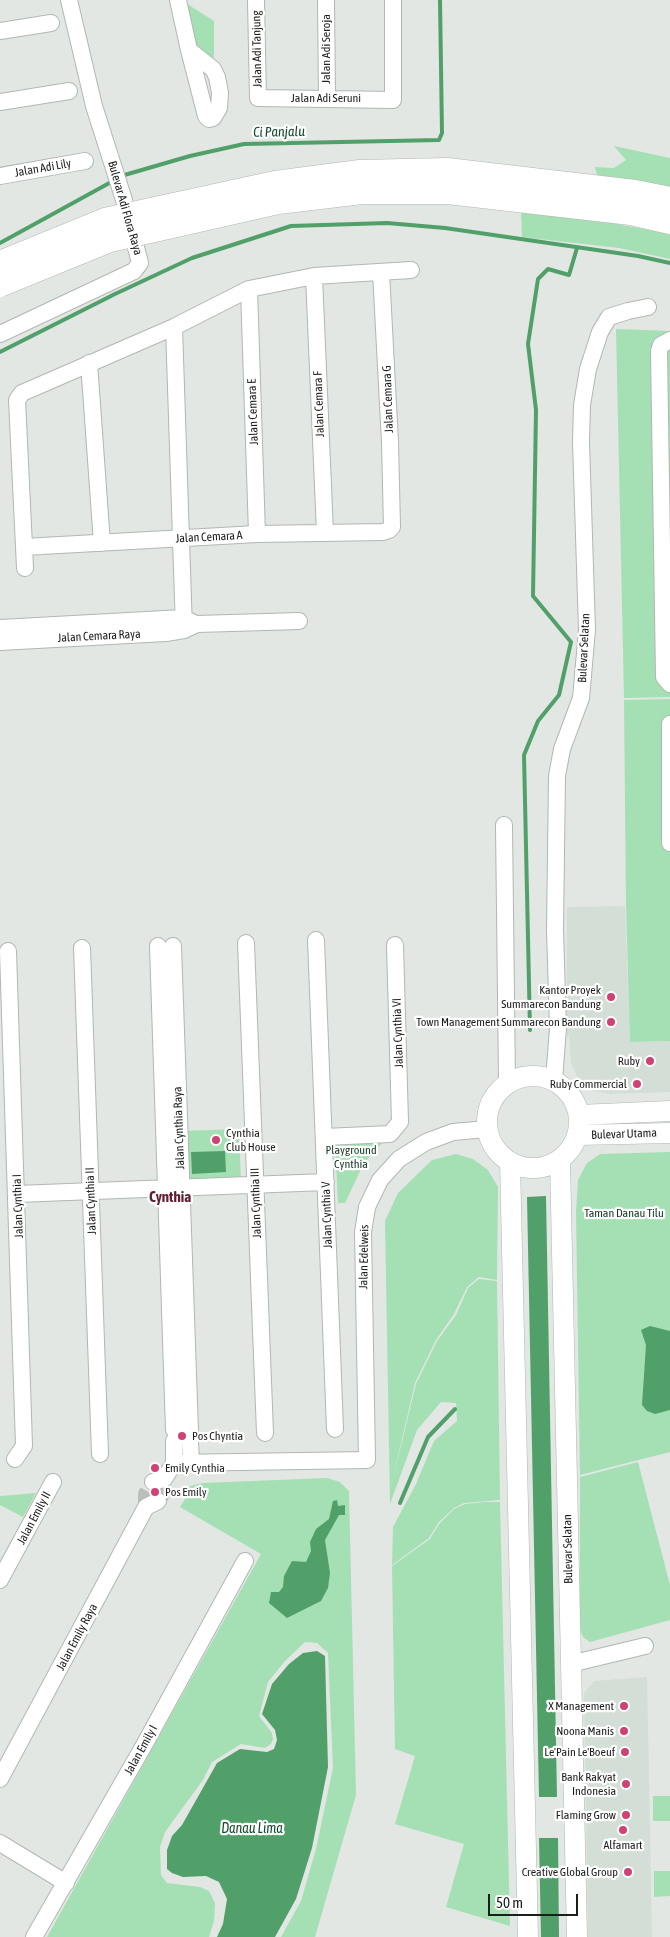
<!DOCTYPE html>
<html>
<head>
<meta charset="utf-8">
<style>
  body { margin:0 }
  #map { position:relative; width:670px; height:1937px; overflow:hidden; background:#e2e7e3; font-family:"Asap Condensed",sans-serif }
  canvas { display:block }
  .scale { position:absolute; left:488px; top:1894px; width:90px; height:22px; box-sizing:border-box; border:2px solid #1c1e1c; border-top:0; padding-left:6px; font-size:15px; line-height:18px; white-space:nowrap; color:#1c1e1c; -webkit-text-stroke:4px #fff; paint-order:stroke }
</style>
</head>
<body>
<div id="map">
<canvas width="670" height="1937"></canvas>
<div class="scale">50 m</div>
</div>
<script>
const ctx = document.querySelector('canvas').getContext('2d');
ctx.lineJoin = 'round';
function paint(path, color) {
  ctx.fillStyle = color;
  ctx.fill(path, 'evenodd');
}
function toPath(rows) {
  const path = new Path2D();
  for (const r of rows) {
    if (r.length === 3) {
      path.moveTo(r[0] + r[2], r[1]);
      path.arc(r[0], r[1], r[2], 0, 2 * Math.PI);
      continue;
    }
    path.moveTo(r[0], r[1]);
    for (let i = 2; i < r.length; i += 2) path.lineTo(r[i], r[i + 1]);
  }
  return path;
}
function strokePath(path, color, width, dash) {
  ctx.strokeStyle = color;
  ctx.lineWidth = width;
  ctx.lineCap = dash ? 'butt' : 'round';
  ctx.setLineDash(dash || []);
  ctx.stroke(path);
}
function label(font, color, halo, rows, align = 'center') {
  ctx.font = font + ' "Asap Condensed",sans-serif';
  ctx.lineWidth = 4.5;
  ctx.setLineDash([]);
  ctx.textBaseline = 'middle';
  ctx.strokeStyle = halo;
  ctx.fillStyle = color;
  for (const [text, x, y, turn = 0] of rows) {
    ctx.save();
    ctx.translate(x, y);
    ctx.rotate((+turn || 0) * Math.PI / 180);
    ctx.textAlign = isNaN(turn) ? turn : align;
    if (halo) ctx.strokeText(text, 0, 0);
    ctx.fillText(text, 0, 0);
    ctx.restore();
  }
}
paint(toPath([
  [625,906,630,1042,670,1041,670,1092,610,1094,593,1091,579,1081,571,1063,569,1036,567,1036,567,907],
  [647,1677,652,1937,588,1937,584,1693,594,1681]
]), '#d3dfd6');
paint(toPath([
  [184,2,214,21,214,58,193,44],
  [614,146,670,158,670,189,597,175,595,167,614,168,626,160],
  [521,209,575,216,670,234,670,259,619,248,522,237],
  [616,329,670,331,670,697,624,698],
  [670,699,670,1041,630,1042,626,906,624,700],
  [239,1129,241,1183,185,1185,183,1131],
  [384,1141,364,1163,345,1203,338,1203,335,1142],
  [670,1152,670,1452,580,1475,576,1212,578,1180,587,1163,600,1154],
  [456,1154,473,1159,488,1170,498,1187,497,1280,479,1277,467,1287,454,1314,436,1340,415,1383,390,1491,416,1384,437,1341,456,1315,468,1288,479,1279,497,1281,500,1500,464,1503,454,1508,438,1523,429,1538,392,1565,393,1527,416,1484,434,1441,457,1421,456,1403,441,1402,417,1430,390,1504,385,1221,398,1193,432,1160],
  [638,1462,670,1585,670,1620,590,1642,583,1637,580,1629,580,1477],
  [327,1478,340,1482,349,1491,356,1795,315,1937,281,1937,301,1901,316,1849,333,1768,328,1653,317,1643,305,1642,285,1661,268,1682,259,1716,272,1733,273,1739,271,1744,265,1748,241,1744,212,1762,203,1780,165,1832,160,1847,161,1875,167,1883,200,1887,209,1891,215,1903,214,1921,209,1937,47,1937,261,1554,180,1507,188,1494,184,1490,186,1487,203,1483],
  [36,1493,23,1517,0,1505,0,1496],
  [485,1502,500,1502,510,1926,446,1907,464,1844,395,1824,415,1756,395,1749,392,1566,430,1539,439,1524,454,1509,465,1504],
  [653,1796,670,1796,670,1821,653,1821],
  [654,1871,670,1871,670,1896,654,1897]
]), '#a4e0b4');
paint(toPath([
  [225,1151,226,1172,192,1174,191,1152],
  [546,1196,557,1797,539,1797,527,1197],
  [650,1326,670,1331,670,1410,655,1414,647,1411,642,1405,646,1345,641,1330],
  [337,1500,338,1506,345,1505,345,1515,339,1515,325,1540,330,1573,328,1588,321,1601,287,1618,269,1603,271,1592,279,1592,283,1587,284,1576,292,1561,306,1562,311,1551,310,1542,316,1529,329,1519,333,1501],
  [317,1651,325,1656,328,1767,312,1848,296,1899,275,1937,217,1937,223,1924,227,1899,219,1882,206,1876,183,1877,172,1873,167,1869,167,1850,172,1836,182,1825,217,1763,240,1749,267,1752,274,1749,277,1740,275,1730,262,1714,272,1684,289,1664,303,1653],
  [539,1838,558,1838,559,1937,541,1937]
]), '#51a06a');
strokePath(toPath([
  [121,176,190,156,244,144,439,140,442,133,440,0],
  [0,243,113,181],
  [0,352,115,294,192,258,291,226,387,223,445,228,638,256,670,263],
  [530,1030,524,755,538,721,559,695,571,642,533,596,536,410,528,344,538,279,548,269,569,275,577,248],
  [400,1503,428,1437,455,1409]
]), '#51a06a', 4);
strokePath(toPath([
  [158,1501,165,1489],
  [146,1507,146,1494,153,1482]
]), '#babfbb', 16, [16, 8]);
const minor = toPath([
  [178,0,189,50,213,69,217,77,220,93,219,108,213,118,209,119,206,116,189,50],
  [256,0,258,98,393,100,393,0],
  [326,0,327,98],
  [0,31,51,23],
  [0,102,69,91],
  [0,176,85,161],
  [314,276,325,533],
  [249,289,257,534],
  [174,327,184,630],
  [0,334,134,271,140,263,124,200,94,106,69,0],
  [670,340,661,345,659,351,664,677,670,684],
  [89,363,102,543],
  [24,547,257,534,383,532,389,530,392,527,390,442,381,272],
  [25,568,17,400,22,393,174,327,249,289,314,276,411,270],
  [0,628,183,618,192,622],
  [0,642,166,633,184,630,197,624,299,621],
  [670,724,670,843],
  [504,825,507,1083],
  [316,940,335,1429],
  [246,943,265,1433],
  [158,946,174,1430],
  [173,946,190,1430],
  [82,948,100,1454],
  [8,951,24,1446,15,1459],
  [554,1080,558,1028,555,930,557,776,562,749,581,698,587,630,581,442,582,405,588,369,600,332,609,317,628,311,648,307],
  [325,1137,390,1134,400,1122,395,945],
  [17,1194,326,1182],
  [174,1441,174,1463],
  [190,1441,191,1462],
  [174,1463,367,1460,363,1232,367,1207,380,1180,399,1159,426,1142,453,1132,487,1129],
  [153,1482,164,1479,174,1463],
  [0,1580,53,1482],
  [570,1664,645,1646],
  [0,1779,146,1507,158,1501],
  [0,1843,66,1883],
  [34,1937,143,1747,245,1561]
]);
const major = toPath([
  [533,1122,46],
  [579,1115,670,1111],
  [578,1135,670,1133],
  [560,1160,577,1937],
  [510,1162,528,1937]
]);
strokePath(minor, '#b1b7b2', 18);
strokePath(major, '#b1b7b2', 21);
strokePath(minor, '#fff', 16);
strokePath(major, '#fff', 20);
const highwayBridge = toPath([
  [0,263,105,220,275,183,360,172,447,170,635,192,670,199],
  [0,285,110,240,278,202,362,192,448,192,631,213,670,222]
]);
strokePath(highwayBridge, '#b1b7b2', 25, []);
strokePath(highwayBridge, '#fff', 24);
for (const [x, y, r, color] of [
  [611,997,5,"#ce4274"],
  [611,1022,5,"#ce4274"],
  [650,1061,5,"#ce4274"],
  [637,1084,5,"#ce4274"],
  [216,1140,5,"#ce4274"],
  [182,1436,5,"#ce4274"],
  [155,1468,5,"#ce4274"],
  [155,1492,5,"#ce4274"],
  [624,1706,5,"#ce4274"],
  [624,1731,5,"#ce4274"],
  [625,1752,5,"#ce4274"],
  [626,1784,5,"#ce4274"],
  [626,1815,5,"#ce4274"],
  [623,1830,5,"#ce4274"],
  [628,1872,5,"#ce4274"]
]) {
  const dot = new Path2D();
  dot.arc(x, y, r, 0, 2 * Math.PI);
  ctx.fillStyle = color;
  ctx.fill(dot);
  strokePath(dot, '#fff', 2);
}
label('12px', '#1c1e1c', '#fff', [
  ["Jalan Adi Tanjung",257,49,-91],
  ["Jalan Adi Seroja",326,49,-90],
  ["Jalan Adi Seruni",326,98],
  ["Jalan Adi Lily",43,168,-10],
  ["Bulevar Adi Flora Raya",125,208,74],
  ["Jalan Cemara G",388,399,-92],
  ["Jalan Cemara F",319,404,-92],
  ["Jalan Cemara E",253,412,-92],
  ["Jalan Cemara A",209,537,-3],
  ["Jalan Cemara Raya",99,636,-3],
  ["Bulevar Selatan",584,648,-87],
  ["Jalan Cynthia VI",398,1033,-92],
  ["Jalan Cynthia Raya",179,1128,-92],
  ["Bulevar Utama",624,1134,-2],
  ["Jalan Cynthia II",91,1201,-92],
  ["Jalan Cynthia III",256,1203,-92],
  ["Jalan Cynthia I",18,1206,-92],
  ["Jalan Cynthia V",327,1215,-92],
  ["Jalan Edelweis",364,1257,-89],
  ["Jalan Emily II",34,1518,-62],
  ["Bulevar Selatan",568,1549,-91],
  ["Jalan Emily Raya",77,1637,-62],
  ["Jalan Emily I",141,1750,-61]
]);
label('12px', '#1c1e1c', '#fff', [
  ["Kantor Proyek",601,990],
  ["Summarecon Bandung",601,1004],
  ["Town Management Summarecon Bandung",601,1022],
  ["Ruby",640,1061],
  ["Ruby Commercial",627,1084],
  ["Cynthia",226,1133,"left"],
  ["Club House",226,1147,"left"],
  ["Pos Chyntia",192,1436,"left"],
  ["Emily Cynthia",165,1468,"left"],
  ["Pos Emily",165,1492,"left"],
  ["X Management",614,1706],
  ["Noona Manis",614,1731],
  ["Le'Pain Le'Boeuf",615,1752],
  ["Bank Rakyat",616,1777],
  ["Indonesia",616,1791],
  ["Flaming Grow",616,1815],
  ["Alfamart",623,1845,"center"],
  ["Creative Global Group",618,1872]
], 'right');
label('12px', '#163821', '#fff', [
  ["Playground",351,1150],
  ["Cynthia",351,1164],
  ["Taman Danau Tilu",624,1213]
]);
label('italic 14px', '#104b28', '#fff', [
  ["Ci Panjalu",279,132,-1],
  ["Danau Lima",252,1829]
]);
label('bold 15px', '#631f36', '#fff', [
  ["Cynthia",170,1197]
]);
</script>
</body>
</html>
